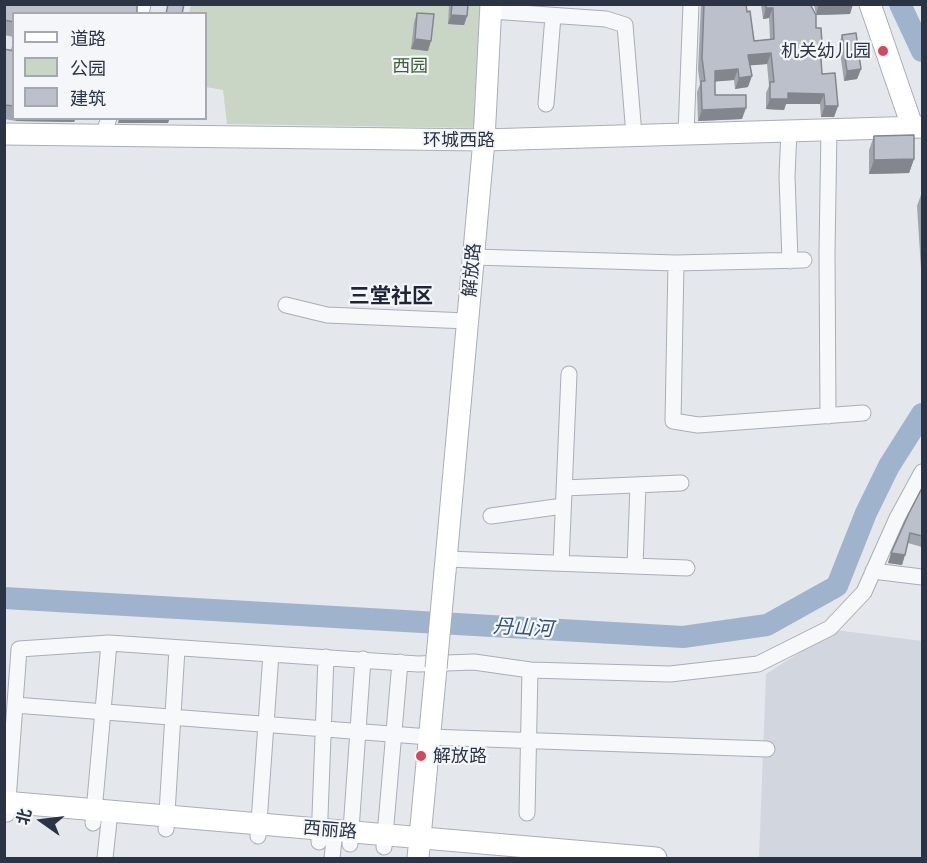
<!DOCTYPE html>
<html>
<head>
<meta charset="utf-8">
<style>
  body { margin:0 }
  #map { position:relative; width:927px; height:863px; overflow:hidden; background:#e4e7ec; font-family:"Public Sans","Noto Sans SC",sans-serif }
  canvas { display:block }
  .frame { position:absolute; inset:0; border:6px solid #2b3445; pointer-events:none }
  .legend { position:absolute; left:12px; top:12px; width:195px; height:108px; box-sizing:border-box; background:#f4f6f9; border:2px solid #a4a8b1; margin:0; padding:8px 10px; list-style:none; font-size:18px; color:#2b3445 }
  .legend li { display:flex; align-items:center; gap:12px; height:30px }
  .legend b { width:30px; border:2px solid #a4a8b1 }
  .north { position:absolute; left:12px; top:791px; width:60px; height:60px; -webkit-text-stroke:4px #f4f6f9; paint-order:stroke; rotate:284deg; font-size:16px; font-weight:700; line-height:24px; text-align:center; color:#2b3445 }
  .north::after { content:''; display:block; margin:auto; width:21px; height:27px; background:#2b3445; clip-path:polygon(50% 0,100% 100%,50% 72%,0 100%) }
</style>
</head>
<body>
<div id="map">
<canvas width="927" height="863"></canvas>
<div class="frame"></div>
<ul class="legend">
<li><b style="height:8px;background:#fff"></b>道路</li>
<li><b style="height:16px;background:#c9d6c5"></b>公园</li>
<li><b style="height:16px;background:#bbc0ca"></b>建筑</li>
</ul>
<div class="north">北</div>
</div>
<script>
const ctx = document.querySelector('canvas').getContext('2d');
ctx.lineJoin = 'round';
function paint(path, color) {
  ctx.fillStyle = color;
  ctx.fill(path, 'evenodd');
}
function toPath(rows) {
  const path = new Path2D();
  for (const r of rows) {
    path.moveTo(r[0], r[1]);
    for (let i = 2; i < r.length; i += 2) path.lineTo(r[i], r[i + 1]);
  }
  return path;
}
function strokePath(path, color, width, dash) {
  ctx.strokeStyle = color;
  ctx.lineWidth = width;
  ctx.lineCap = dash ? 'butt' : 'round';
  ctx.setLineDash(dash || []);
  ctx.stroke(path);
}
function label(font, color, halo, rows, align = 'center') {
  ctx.font = font + ' "Public Sans","Noto Sans SC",sans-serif';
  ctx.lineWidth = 4.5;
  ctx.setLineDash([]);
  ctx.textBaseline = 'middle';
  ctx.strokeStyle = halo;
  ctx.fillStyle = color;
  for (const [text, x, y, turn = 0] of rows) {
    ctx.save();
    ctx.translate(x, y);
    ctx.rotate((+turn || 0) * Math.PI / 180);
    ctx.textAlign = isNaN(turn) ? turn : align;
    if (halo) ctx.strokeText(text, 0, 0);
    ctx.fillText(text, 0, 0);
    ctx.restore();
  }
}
paint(toPath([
  [835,630,922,641,922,858,759,858,766,674]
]), '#d2d6de');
paint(toPath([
  [191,4,480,5,475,128,227,124,223,90,206,87,206,14,189,14]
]), '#c9d6c5');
strokePath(toPath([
  [900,4,922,51],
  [4,598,683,637,767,625,837,586,866,513,889,466,922,414]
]), '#9fb4cc', 22);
const street = toPath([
  [491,11,606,19,625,25,634,135],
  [141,14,143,4],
  [546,104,553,16],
  [789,130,787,176,790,261],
  [686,134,691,4],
  [103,135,109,118],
  [473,257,676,263,804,260],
  [676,263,673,421,698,425,863,413],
  [286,305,327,315,467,321],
  [828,416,827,253,829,129],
  [564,488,681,483],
  [491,516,563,506],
  [446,559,687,568],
  [561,563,569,374],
  [635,566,638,485],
  [873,571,922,577],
  [15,705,429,737,767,749],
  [527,813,530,670],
  [7,814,19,649,109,643,418,664,474,662,530,670,670,674,758,664,830,628,864,592,897,518,922,472],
  [93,823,109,643],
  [166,829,177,649],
  [258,836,271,654],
  [319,842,326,657],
  [350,844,363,659],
  [384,847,400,662],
  [105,858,110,812],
  [332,858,335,831]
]);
const secondary = toPath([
  [870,4,912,126],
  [4,134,484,140,922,127],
  [445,571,484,140,491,4],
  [4,802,656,858],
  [418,858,436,668]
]);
strokePath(street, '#a9aeb7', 17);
strokePath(secondary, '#a9aeb7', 23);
strokePath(street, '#f7f8fa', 15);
strokePath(secondary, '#fff', 21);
const secondaryBridge = toPath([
  [436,668,445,571]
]);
strokePath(secondaryBridge, '#a9aeb7', 23, []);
strokePath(secondaryBridge, '#fff', 21);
paint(toPath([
  [4,4,14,14,14,37,4,35],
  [449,4,468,4,467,16,464,25,448,24],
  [701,4,746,4,754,41,770,39,769,18,763,19,761,4,810,4,816,28,822,44,820,49,822,74,838,106,834,117,821,117,820,104,786,104,784,110,766,109,766,93,769,86,767,64,750,65,748,87,735,89,734,80,715,81,715,95,742,119,698,121,697,92,700,84,698,69],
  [814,4,853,4,850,14,816,15],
  [417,13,428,51,411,49,414,22],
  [842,35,861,69,857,79,844,81,839,44],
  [14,38,14,118,76,118,74,122,16,121,4,119,4,49,11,50],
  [874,136,914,159,909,173,869,174,869,150],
  [922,192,922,269,921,269,917,206],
  [922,488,922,547,908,543,902,565,888,563]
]), '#a1a5ae');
paint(toPath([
  [819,4,853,4,850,14,816,15],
  [766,8,773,8,769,18,763,19],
  [451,15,467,16,464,25,448,24],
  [415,39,431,41,428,51,411,49],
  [771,53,767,64,744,66,748,55],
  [738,69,734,80,711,82,715,71],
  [861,69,857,79,844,81,847,71],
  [752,76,748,87,735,89,739,78],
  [788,93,824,94,820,104,786,104,784,110,766,109,770,99],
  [825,106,838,106,834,117,821,117],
  [746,108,742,119,698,121,702,110],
  [17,118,76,118,74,122,16,121],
  [119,118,170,118,168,123,118,123],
  [914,159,909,173,869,174,874,160],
  [891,553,905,555,902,565,888,563]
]), '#83868d');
const building = toPath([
  [4,4,137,4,137,14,14,14,14,22,4,20,4,4],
  [168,4,184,4,182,14,166,14,168,4],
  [452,4,468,4,467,16,451,15,452,4],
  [704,4,746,4,747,12,750,11,754,41,774,39,773,8,766,8,766,4,810,4,816,15,816,28,821,28,822,44,820,44,822,74,835,73,838,106,825,106,824,94,788,93,788,99,770,99,770,82,774,82,771,53,748,55,752,76,739,78,738,69,715,71,715,95,746,95,746,108,702,110,701,81,705,81,702,58,704,4],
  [417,13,434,14,431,41,415,39,417,13],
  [856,33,861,69,847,71,842,35,856,33],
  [4,49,14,51,14,106,4,105,4,49],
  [914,135,914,159,874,160,874,136,914,135],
  [922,488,922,536,910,533,905,555,891,553,909,513,922,488]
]);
paint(building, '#bbc0ca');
strokePath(building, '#83868d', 1.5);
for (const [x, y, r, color] of [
  [883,51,6,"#d1495b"],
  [421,756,6,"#d1495b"]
]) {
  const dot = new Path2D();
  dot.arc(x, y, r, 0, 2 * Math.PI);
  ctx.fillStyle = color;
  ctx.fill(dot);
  strokePath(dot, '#f4f6f9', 2);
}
label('18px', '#2b3445', '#f4f6f9', [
  ["机关幼儿园",871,51],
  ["解放路",433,756,"left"]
], 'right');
label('18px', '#3f6138', '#f4f6f9', [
  ["西园",410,66]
]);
label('18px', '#2b3445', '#f4f6f9', [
  ["环城西路",459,140],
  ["解放路",472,270,-85],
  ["西丽路",330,830,5]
]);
label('italic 20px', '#34527a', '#f4f6f9', [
  ["丹山河",523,628,3]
]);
label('bold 21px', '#1d2536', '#f4f6f9', [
  ["三堂社区",391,297]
]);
</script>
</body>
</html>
